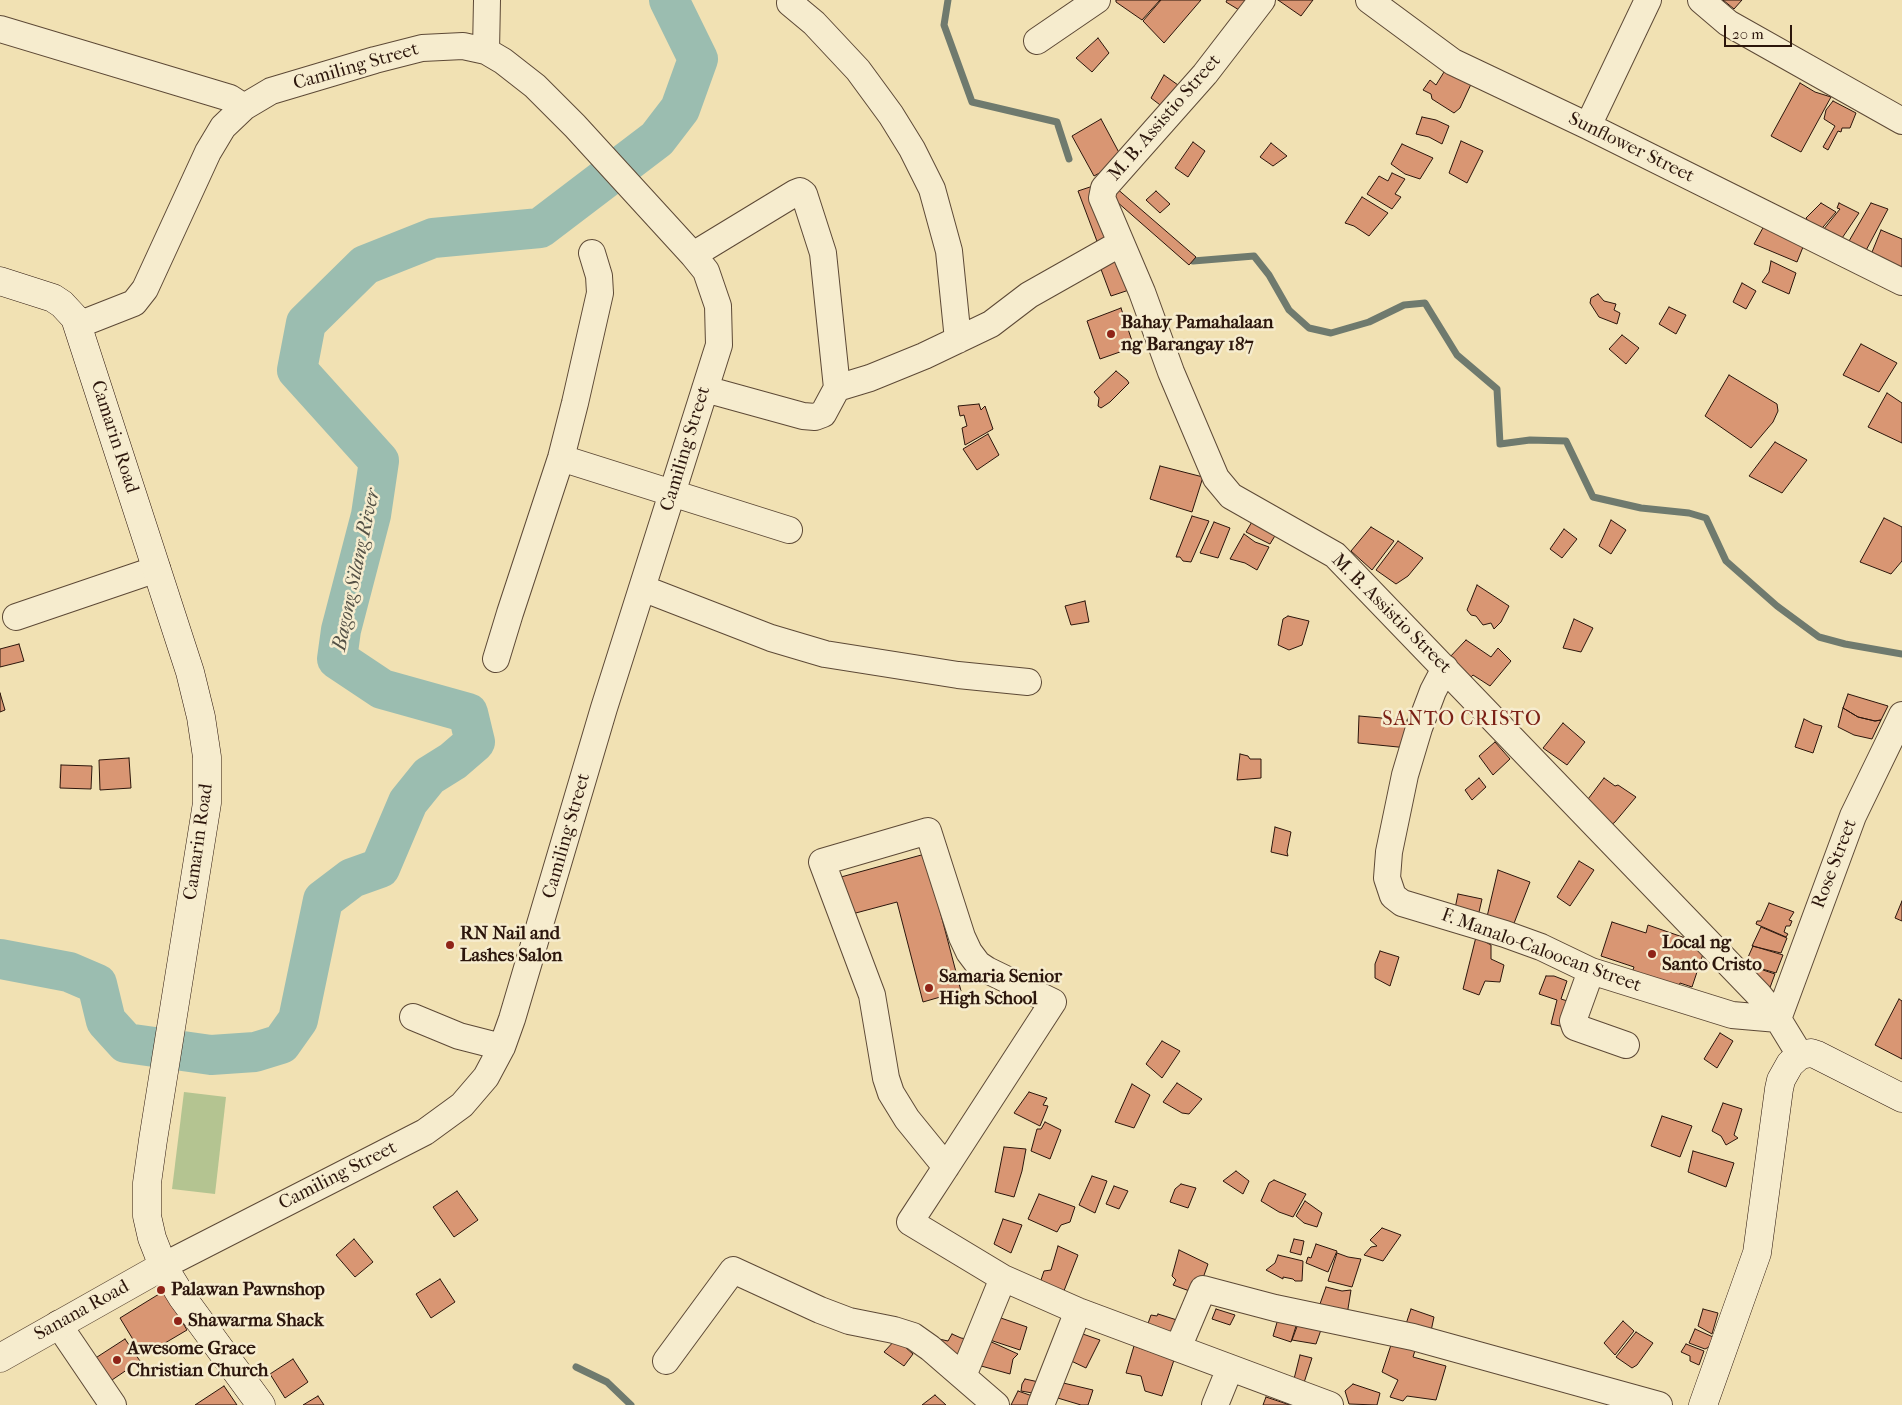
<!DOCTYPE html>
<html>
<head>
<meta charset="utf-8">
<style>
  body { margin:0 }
  #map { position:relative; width:1902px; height:1405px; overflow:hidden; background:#f1e1b3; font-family:"IM FELL French Canon",serif }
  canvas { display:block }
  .scale { position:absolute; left:1724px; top:25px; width:68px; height:22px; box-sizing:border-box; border:2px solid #2c160c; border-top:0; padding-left:6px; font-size:15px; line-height:18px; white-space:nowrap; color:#2c160c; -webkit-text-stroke:4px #f6ecce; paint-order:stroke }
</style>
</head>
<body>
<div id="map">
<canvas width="1902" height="1405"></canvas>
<div class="scale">20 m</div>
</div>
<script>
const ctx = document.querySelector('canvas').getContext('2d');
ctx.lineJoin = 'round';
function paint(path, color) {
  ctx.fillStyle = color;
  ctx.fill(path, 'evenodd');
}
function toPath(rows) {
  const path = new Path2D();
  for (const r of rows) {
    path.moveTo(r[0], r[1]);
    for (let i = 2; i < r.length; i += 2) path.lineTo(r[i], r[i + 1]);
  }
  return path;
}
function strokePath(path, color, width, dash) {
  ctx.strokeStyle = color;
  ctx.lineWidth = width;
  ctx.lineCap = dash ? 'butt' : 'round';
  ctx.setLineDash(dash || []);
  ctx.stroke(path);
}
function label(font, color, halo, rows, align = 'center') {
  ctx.font = font + ' "IM FELL French Canon",serif';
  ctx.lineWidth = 5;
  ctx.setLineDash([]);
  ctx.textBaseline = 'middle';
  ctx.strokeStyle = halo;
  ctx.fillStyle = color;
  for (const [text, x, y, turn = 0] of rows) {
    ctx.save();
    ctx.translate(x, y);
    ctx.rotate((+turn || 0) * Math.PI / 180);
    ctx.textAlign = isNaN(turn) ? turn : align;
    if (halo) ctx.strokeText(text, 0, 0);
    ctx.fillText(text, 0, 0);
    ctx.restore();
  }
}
paint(toPath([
  [184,1092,226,1097,215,1194,172,1189]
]), '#b4c491');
strokePath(toPath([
  [948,0,944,25,972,102,1057,122,1069,159],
  [1193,261,1254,256,1269,275,1289,310,1309,328,1331,333,1369,322,1404,305,1425,303,1457,355,1497,389,1500,444,1530,440,1566,441,1593,497,1641,508,1689,513,1706,518,1726,561,1777,606,1819,637,1845,644,1902,654],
  [576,1367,607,1382,631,1405]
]), '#6f7a6e', 7);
strokePath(toPath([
  [0,959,69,972,97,984,106,1021,126,1043,211,1055,255,1052,281,1044,298,1020,323,900,352,878,380,868,408,802,429,776,453,761,475,742,468,713,382,689,337,659,341,630,371,515,379,461,297,370,306,323,365,265,433,238,540,228,657,139,680,109,698,59,669,0]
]), '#9bbdb0', 40);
const building = toPath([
  [1116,0,1160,0,1142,20,1116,2,1116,0],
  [1161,0,1201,0,1164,43,1143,21,1161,0],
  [1227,0,1252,0,1244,13,1226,2,1227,0],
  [1278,0,1313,0,1301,16,1278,0],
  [1723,0,1742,0,1734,9,1723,0],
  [1098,38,1109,53,1092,72,1076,58,1098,38],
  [1444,72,1472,82,1460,108,1454,113,1432,99,1431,94,1423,90,1430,80,1436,85,1444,72],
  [1164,75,1185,90,1168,111,1151,98,1164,75],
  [1800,83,1815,92,1831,97,1801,152,1771,136,1800,83],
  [1833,101,1856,113,1850,128,1842,128,1841,132,1838,131,1828,150,1823,147,1835,126,1824,119,1826,110,1833,101],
  [1422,117,1436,120,1449,126,1442,144,1429,137,1416,134,1422,117],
  [1101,119,1123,160,1094,176,1072,136,1101,119],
  [1461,141,1483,151,1467,183,1449,173,1461,141],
  [1193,142,1205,151,1188,177,1175,168,1193,142],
  [1271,143,1287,156,1273,166,1260,157,1271,143],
  [1402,144,1433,158,1420,179,1405,174,1391,164,1402,144],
  [1392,173,1405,179,1395,194,1401,197,1392,209,1367,194,1379,176,1388,181,1392,173],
  [1093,186,1113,238,1098,244,1078,191,1093,186],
  [1115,187,1196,257,1189,265,1108,194,1115,187],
  [1156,191,1170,204,1160,213,1146,200,1156,191],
  [1362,197,1388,213,1369,236,1354,226,1345,223,1362,197],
  [1821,203,1836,212,1817,234,1806,218,1821,203],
  [1839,203,1859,213,1836,247,1819,235,1840,209,1837,208,1839,203],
  [1871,203,1888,209,1863,256,1845,248,1871,203],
  [1764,226,1805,242,1797,262,1754,244,1764,226],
  [1881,230,1902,239,1902,269,1870,257,1881,230],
  [1117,258,1129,290,1111,296,1099,264,1117,258],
  [1771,261,1796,273,1789,294,1762,282,1769,272,1771,261],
  [1742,283,1756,291,1746,309,1733,302,1742,283],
  [1598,294,1604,301,1616,304,1614,310,1620,313,1617,324,1599,317,1590,303,1591,298,1598,294],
  [1669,307,1686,315,1676,334,1659,324,1669,307],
  [1121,308,1134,347,1100,359,1087,321,1121,308],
  [1622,335,1639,348,1626,364,1609,349,1622,335],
  [1861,344,1897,363,1879,392,1843,375,1861,344],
  [1116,371,1127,380,1129,383,1110,402,1101,408,1098,406,1099,398,1094,392,1116,371],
  [1729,375,1777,404,1778,411,1773,422,1751,448,1705,416,1729,375],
  [1887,393,1902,403,1902,443,1868,427,1887,393],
  [979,404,981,410,985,406,993,429,965,445,962,428,967,426,964,415,960,416,958,406,979,404],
  [988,434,999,455,977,470,963,449,988,434],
  [1775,442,1807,460,1782,493,1749,476,1775,442],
  [1160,466,1203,477,1192,512,1150,499,1160,466],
  [1192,516,1209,521,1191,562,1183,561,1180,557,1176,557,1192,516],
  [1884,518,1902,527,1902,561,1891,574,1860,562,1884,518],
  [1253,520,1276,534,1270,544,1246,532,1253,520],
  [1611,520,1626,530,1611,554,1599,546,1611,520],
  [1214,522,1230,528,1218,558,1200,553,1214,522],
  [1371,527,1394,541,1372,570,1351,551,1371,527],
  [1564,529,1577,539,1562,558,1550,549,1564,529],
  [1244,534,1255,542,1269,547,1257,570,1245,563,1230,559,1244,534],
  [1398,541,1423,558,1408,576,1396,584,1376,570,1398,541],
  [1477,585,1509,606,1501,622,1494,629,1491,623,1483,625,1476,616,1471,615,1467,610,1477,585],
  [1085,601,1089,622,1071,625,1065,606,1085,601],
  [1288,616,1309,621,1302,645,1289,650,1278,645,1283,619,1288,616],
  [1574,619,1593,628,1581,652,1563,648,1574,619],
  [1466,640,1491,657,1498,648,1511,661,1490,686,1473,675,1471,677,1448,659,1466,640],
  [19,644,24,661,0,667,0,649,19,644],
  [0,693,5,710,0,712,0,693],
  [1848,694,1888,706,1881,720,1875,721,1858,717,1843,708,1848,694],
  [1843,708,1858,717,1875,721,1881,720,1872,739,1854,735,1838,727,1843,708],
  [1359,716,1415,721,1408,748,1358,743,1359,716],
  [1804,719,1814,724,1822,726,1813,753,1795,747,1804,719],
  [1563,723,1585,742,1567,765,1543,748,1563,723],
  [1495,742,1510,759,1493,775,1479,756,1495,742],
  [1240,754,1248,756,1250,759,1261,759,1261,778,1237,780,1240,754],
  [129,758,131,788,100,790,99,760,129,758],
  [61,765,92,766,91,789,60,788,61,765],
  [1479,778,1486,787,1472,800,1465,790,1479,778],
  [1604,778,1615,786,1618,785,1636,797,1615,822,1605,830,1582,807,1604,778],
  [1275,827,1291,832,1287,852,1288,856,1271,852,1275,827],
  [925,854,961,991,923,1002,897,902,852,914,841,877,925,854],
  [1579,861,1594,870,1570,906,1557,897,1579,861],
  [1498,870,1530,882,1511,931,1486,921,1498,870],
  [1458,894,1482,899,1476,925,1453,918,1458,894],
  [1902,901,1902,921,1895,918,1902,901],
  [1769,903,1794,912,1789,920,1792,921,1790,926,1786,926,1784,932,1788,934,1786,937,1756,924,1757,921,1761,921,1769,903],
  [1612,922,1646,933,1648,925,1694,941,1692,947,1704,951,1692,987,1680,983,1677,990,1631,975,1634,967,1601,956,1612,922],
  [1761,927,1787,938,1781,953,1752,946,1761,927],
  [1476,937,1491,945,1491,959,1504,965,1500,982,1485,981,1479,995,1463,989,1476,937],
  [1753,946,1783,955,1776,973,1745,964,1753,946],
  [1380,951,1399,957,1390,986,1375,978,1375,964,1380,951],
  [1754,967,1775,974,1768,993,1751,977,1754,967],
  [1546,976,1554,976,1567,981,1561,999,1580,1005,1573,1029,1551,1024,1557,1000,1539,994,1546,976],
  [1899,999,1902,1001,1902,1059,1875,1045,1899,999],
  [1720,1033,1733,1041,1717,1068,1704,1059,1720,1033],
  [1162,1041,1180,1051,1162,1078,1146,1064,1162,1041],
  [1177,1083,1202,1099,1189,1114,1182,1113,1163,1102,1177,1083],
  [1132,1084,1150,1095,1134,1128,1115,1122,1132,1084],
  [1029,1092,1047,1098,1043,1105,1048,1106,1040,1126,1014,1113,1029,1092],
  [1723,1103,1742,1109,1734,1135,1738,1138,1726,1145,1721,1136,1712,1131,1723,1103],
  [1662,1116,1692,1126,1680,1157,1651,1146,1662,1116],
  [1045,1122,1061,1130,1050,1159,1031,1151,1037,1129,1041,1129,1045,1122],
  [1004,1147,1026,1149,1022,1171,1014,1197,995,1192,1004,1147],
  [1693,1151,1734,1163,1726,1187,1688,1172,1693,1151],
  [1236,1171,1249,1181,1243,1194,1223,1181,1236,1171],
  [1092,1176,1107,1181,1095,1213,1079,1205,1092,1176],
  [1274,1180,1306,1194,1293,1217,1279,1212,1261,1201,1269,1183,1274,1180],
  [1181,1184,1196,1188,1188,1208,1170,1202,1175,1189,1181,1184],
  [1114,1186,1128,1191,1119,1209,1106,1204,1114,1186],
  [457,1191,478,1220,454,1237,433,1207,457,1191],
  [1039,1194,1075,1207,1070,1222,1061,1225,1057,1232,1028,1219,1039,1194],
  [1305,1201,1322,1213,1317,1227,1304,1223,1296,1216,1305,1201],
  [1003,1219,1022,1225,1011,1253,994,1244,1003,1219],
  [1382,1228,1401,1235,1383,1261,1364,1255,1371,1247,1377,1246,1370,1240,1382,1228],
  [354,1239,373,1262,355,1277,336,1255,354,1239],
  [1294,1239,1304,1241,1301,1255,1290,1252,1294,1239],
  [1316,1244,1337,1251,1328,1272,1306,1263,1308,1257,1311,1258,1316,1244],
  [1058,1246,1078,1255,1058,1306,1037,1292,1044,1271,1051,1270,1058,1246],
  [1179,1250,1208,1264,1203,1278,1195,1293,1173,1285,1176,1280,1172,1276,1179,1250],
  [1337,1253,1348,1257,1361,1259,1352,1287,1328,1281,1337,1253],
  [1278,1255,1303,1261,1302,1281,1295,1281,1293,1279,1283,1277,1283,1279,1266,1270,1275,1263,1278,1255],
  [440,1279,455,1302,431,1318,416,1294,440,1279],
  [1326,1287,1342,1291,1351,1290,1346,1321,1315,1318,1326,1287],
  [164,1291,187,1330,143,1356,120,1318,164,1291],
  [1216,1309,1235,1315,1230,1325,1212,1319,1216,1309],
  [1411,1309,1434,1317,1428,1345,1402,1336,1411,1309],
  [1703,1309,1718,1313,1712,1334,1698,1326,1703,1309],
  [1158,1314,1180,1321,1173,1342,1145,1332,1151,1315,1157,1316,1158,1314],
  [995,1316,1027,1327,1020,1350,984,1338,995,1316],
  [1278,1319,1297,1323,1291,1342,1273,1336,1278,1319],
  [1623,1321,1634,1331,1615,1355,1604,1343,1623,1321],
  [1298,1324,1322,1327,1316,1344,1292,1340,1298,1324],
  [1695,1329,1713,1337,1709,1347,1705,1349,1689,1343,1695,1329],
  [1077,1332,1100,1340,1086,1368,1067,1359,1077,1332],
  [1636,1332,1653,1343,1637,1365,1632,1368,1616,1357,1636,1332],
  [952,1334,961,1338,973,1340,955,1361,930,1337,948,1341,952,1334],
  [125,1339,140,1361,109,1382,94,1359,125,1339],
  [896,1339,913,1354,904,1366,884,1352,896,1339],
  [1393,1339,1417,1344,1413,1357,1446,1366,1436,1400,1407,1396,1403,1401,1390,1397,1398,1380,1382,1372,1393,1339],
  [987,1340,1018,1354,1013,1359,1010,1374,974,1364,987,1340],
  [1686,1344,1704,1351,1699,1365,1690,1361,1690,1356,1681,1352,1686,1344],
  [1134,1346,1174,1360,1162,1396,1145,1391,1141,1376,1126,1373,1134,1346],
  [1300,1355,1312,1358,1301,1392,1293,1383,1300,1355],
  [293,1359,308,1382,285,1398,270,1374,293,1359],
  [1025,1379,1048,1384,1044,1395,1021,1391,1022,1384,1025,1379],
  [1059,1382,1093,1390,1088,1405,1081,1405,1051,1396,1059,1382],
  [1353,1384,1380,1393,1377,1405,1349,1404,1345,1391,1353,1384],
  [224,1386,237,1405,195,1405,224,1386],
  [1018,1391,1041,1399,1039,1405,1011,1405,1018,1391],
  [935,1395,946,1405,922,1405,935,1395],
  [318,1396,324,1405,303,1405,318,1396],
  [1266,1397,1290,1405,1263,1405,1266,1397]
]);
paint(building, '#d99673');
strokePath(building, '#2c160c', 1);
const minor = toPath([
  [1262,0,1205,74,1104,188,1102,198,1142,292,1171,372,1216,478,1231,496,1335,555,1759,995,1778,1019,1800,1055],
  [1369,0,1453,62,1588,126,1902,282],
  [1701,0,1728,23,1902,121],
  [790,3,814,23,858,70,891,115,912,149,932,189,949,251,958,340],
  [0,29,230,98,244,107],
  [1037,41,1097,0],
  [486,51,487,0],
  [1588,126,1648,0],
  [693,255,795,193,800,191,804,194,823,253,837,388,870,378,924,356,991,324,1029,295,1121,243],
  [78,325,134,303,145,289,208,152,223,127,244,107,271,91,375,60,422,48,463,46,486,51,503,61,535,86,575,126,693,255,706,271,718,306,719,345,604,708,512,1019,502,1047,486,1077,462,1105,425,1132,163,1266],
  [705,389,803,416,815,417,823,414,837,388],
  [561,458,789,530],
  [642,588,771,638,825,654,958,675,1028,682],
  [16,617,157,569],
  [496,659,510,613,561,458,575,403,600,293,599,276,592,253],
  [1445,668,1433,691,1419,728,1405,775,1389,852,1387,878,1393,896,1402,903,1505,934,1541,947,1591,971,1732,1015,1778,1019,1853,816,1902,715],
  [1591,971,1573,1021,1575,1027,1626,1045],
  [413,1017,459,1036,502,1047],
  [946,1167,907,1119,891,1093,886,1078,872,995,822,862,928,831,962,937,969,952,978,964,987,970,1053,1002,946,1167,910,1222,1003,1278,1078,1311,1330,1405],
  [58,1324,113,1405],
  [1178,1348,1203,1289,1275,1308,1413,1337,1659,1405],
  [666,1361,733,1270,820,1310,849,1321,894,1330,913,1336,930,1348,996,1405],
  [963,1376,1003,1278],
  [1041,1405,1078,1311],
  [1215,1405,1230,1368]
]);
const tertiary = toPath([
  [0,1358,163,1266]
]);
const secondary = toPath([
  [0,281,53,298,62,304,75,318,190,672,201,717,207,757,207,803,153,1140,147,1183,147,1216,152,1238,163,1266,182,1297,261,1405],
  [1703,1405,1757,1253,1779,1089,1781,1080,1790,1064,1800,1055,1811,1053,1817,1055,1902,1098]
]);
strokePath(minor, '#5d4936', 28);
strokePath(tertiary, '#5d4936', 29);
strokePath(secondary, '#2c160c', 29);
strokePath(minor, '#f6ecce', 26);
strokePath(tertiary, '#f6ecce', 28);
strokePath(secondary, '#f6ecce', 28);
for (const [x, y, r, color] of [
  [1111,334,5,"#8f2418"],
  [450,945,5,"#8f2418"],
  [1652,954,5,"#8f2418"],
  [929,988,5,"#8f2418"],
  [161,1290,5,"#8f2418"],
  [178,1321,5,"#8f2418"],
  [117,1360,5,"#8f2418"]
]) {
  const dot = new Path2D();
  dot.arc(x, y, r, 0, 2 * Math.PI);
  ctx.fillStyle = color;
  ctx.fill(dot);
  strokePath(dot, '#f6ecce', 2);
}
label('19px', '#2c160c', '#f6ecce', [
  ["Camiling Street",356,67,-16],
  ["M. B. Assistio Street",1165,118,-49],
  ["Sunflower Street",1631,148,26],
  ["Camarin Road",114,437,72],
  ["Camiling Street",686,449,-73],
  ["M. B. Assistio Street",1391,614,45],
  ["Camiling Street",567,836,-74],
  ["Camarin Road",199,842,-82],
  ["Rose Street",1835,864,-69],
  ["F. Manalo-Caloocan Street",1541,951,20],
  ["Camiling Street",338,1176,-27],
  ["Sanana Road",82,1311,-29]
]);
label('bold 19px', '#2c160c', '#f6ecce', [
  ["Bahay Pamahalaan",1121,323],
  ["ng Barangay 187",1121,345],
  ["RN Nail and",460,934],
  ["Lashes Salon",460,956],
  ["Local ng",1662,943],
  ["Santo Cristo",1662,965],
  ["Samaria Senior",939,977],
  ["High School",939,999],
  ["Palawan Pawnshop",171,1290],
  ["Shawarma Shack",188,1321],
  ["Awesome Grace",127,1349],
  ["Christian Church",127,1371]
], 'left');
label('italic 20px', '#535045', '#f6ecce', [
  ["Bagong Silang River",357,570,-78]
]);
ctx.letterSpacing = '1px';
label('20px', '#7a1f14', '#f6ecce', [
  ["SANTO CRISTO",1462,720]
]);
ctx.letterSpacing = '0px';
</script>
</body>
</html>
